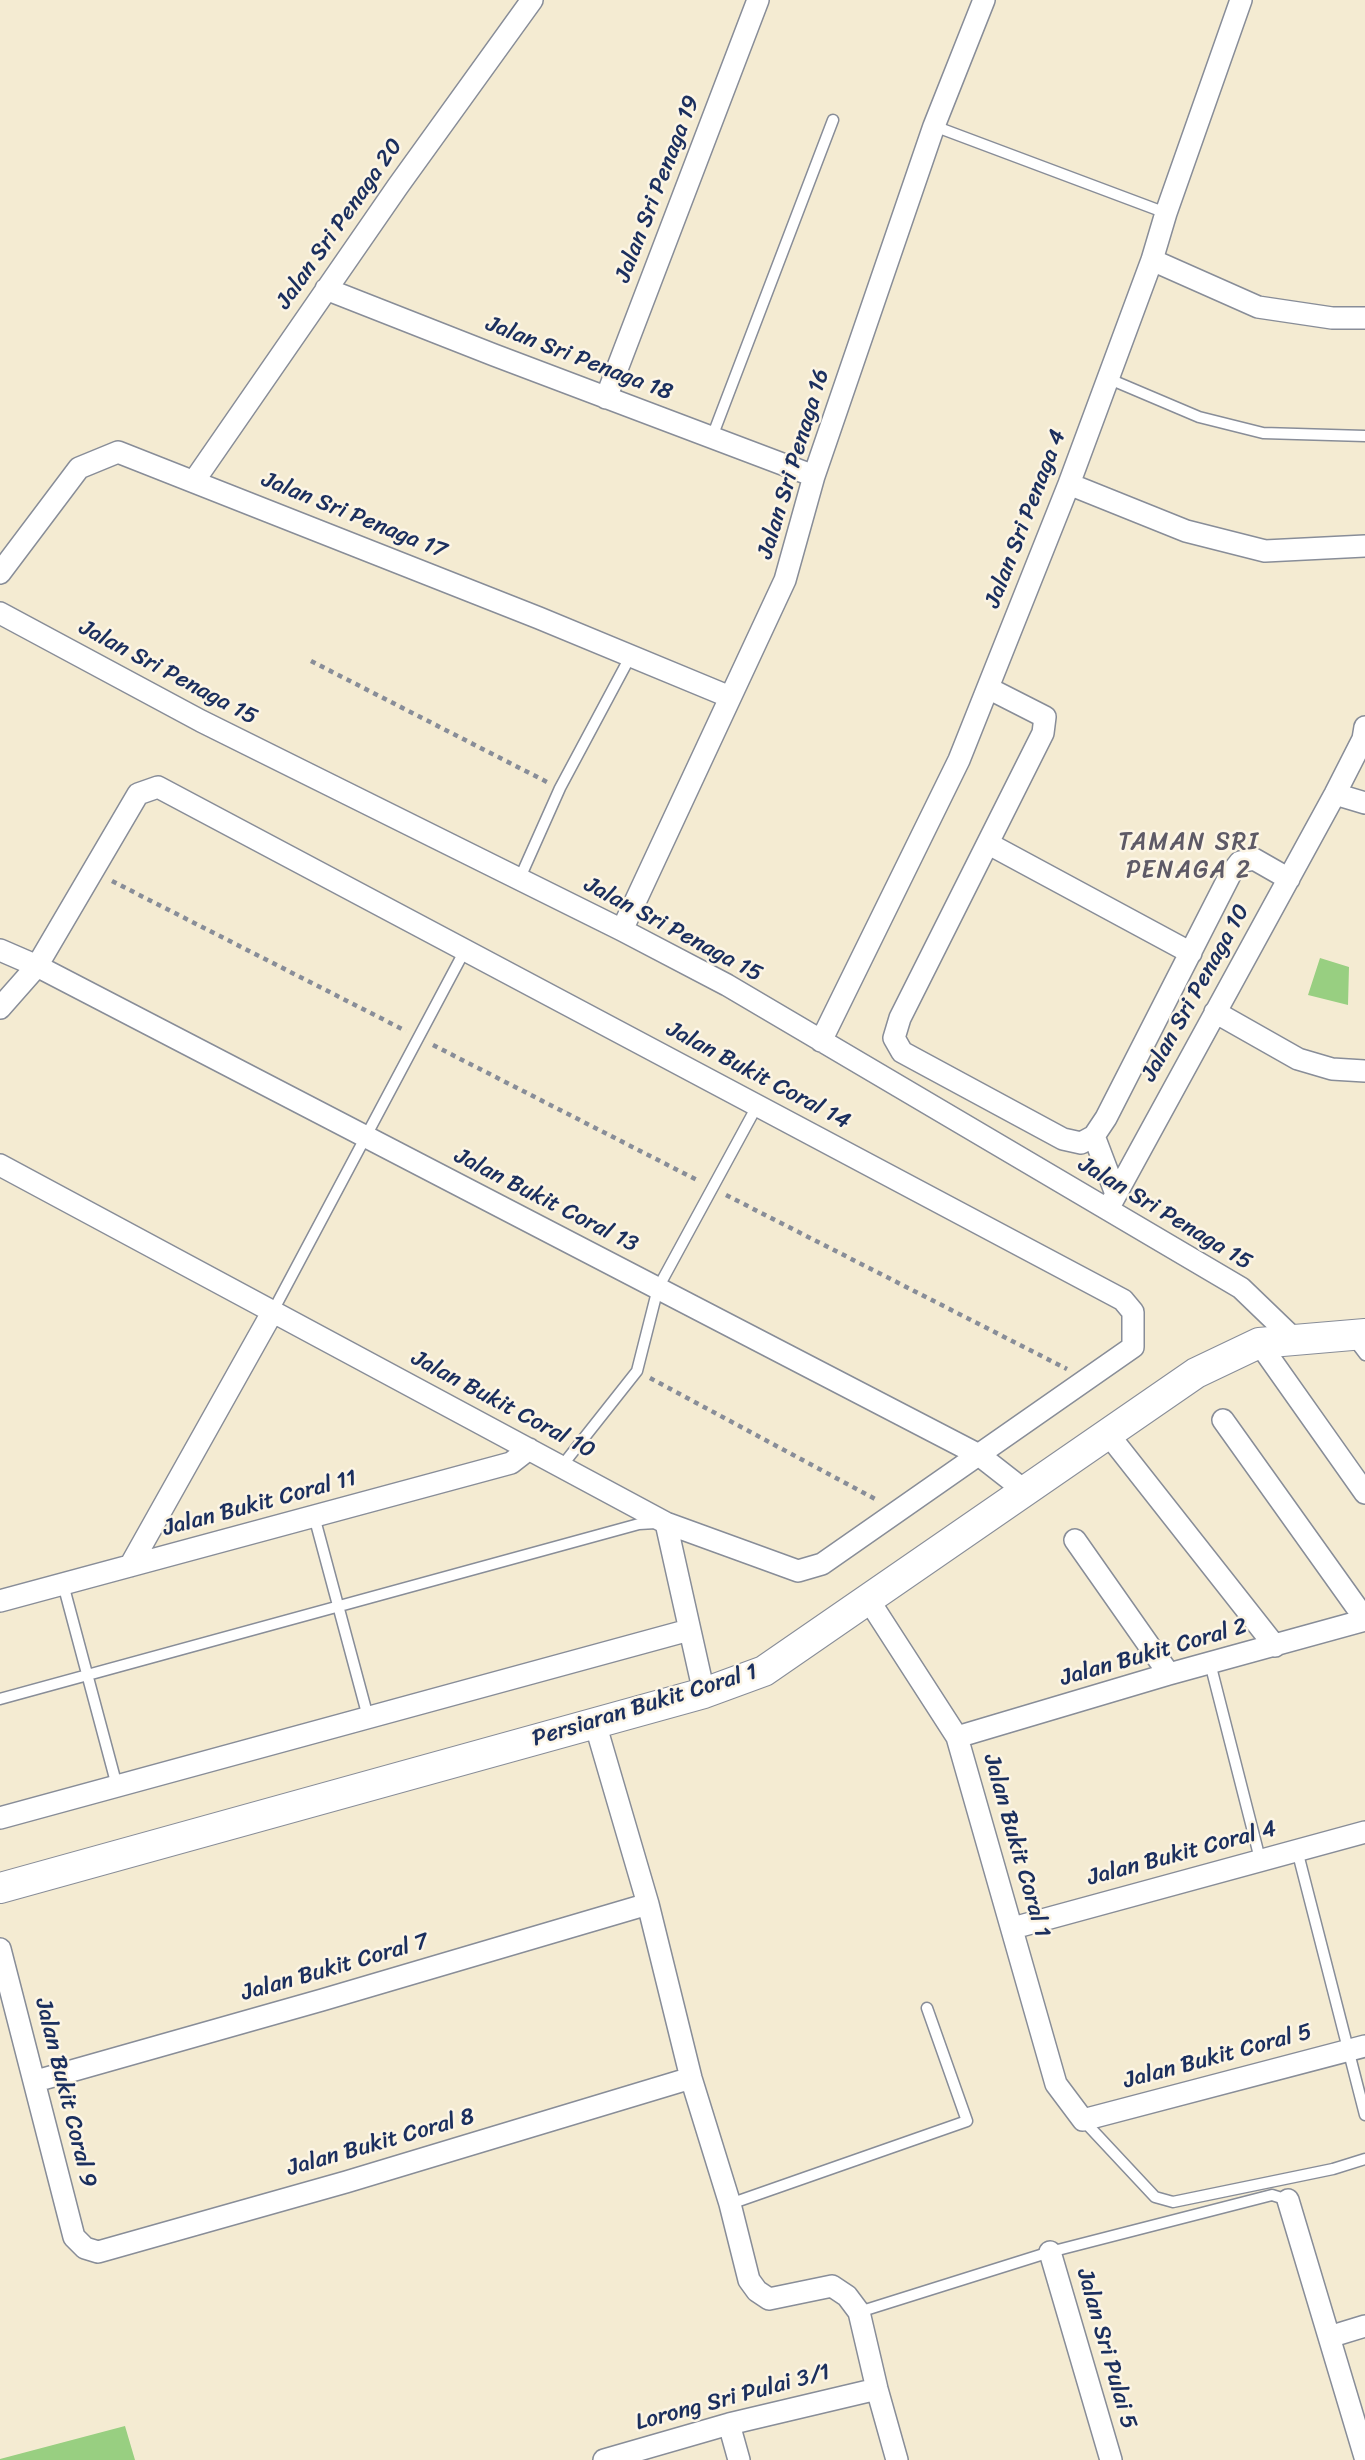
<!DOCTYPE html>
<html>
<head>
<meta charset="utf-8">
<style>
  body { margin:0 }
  canvas { display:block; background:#f4ebd2 }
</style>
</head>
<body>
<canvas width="1365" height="2460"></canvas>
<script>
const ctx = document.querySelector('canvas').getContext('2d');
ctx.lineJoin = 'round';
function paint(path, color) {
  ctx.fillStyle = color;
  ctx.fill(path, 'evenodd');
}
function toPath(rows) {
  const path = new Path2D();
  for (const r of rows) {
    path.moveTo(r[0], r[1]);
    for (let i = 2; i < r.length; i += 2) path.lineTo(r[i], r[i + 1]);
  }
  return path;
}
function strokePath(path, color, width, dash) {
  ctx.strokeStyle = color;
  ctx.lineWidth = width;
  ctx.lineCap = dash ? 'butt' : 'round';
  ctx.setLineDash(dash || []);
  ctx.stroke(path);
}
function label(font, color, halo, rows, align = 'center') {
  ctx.font = font + ' Sriracha,sans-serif';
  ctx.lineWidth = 5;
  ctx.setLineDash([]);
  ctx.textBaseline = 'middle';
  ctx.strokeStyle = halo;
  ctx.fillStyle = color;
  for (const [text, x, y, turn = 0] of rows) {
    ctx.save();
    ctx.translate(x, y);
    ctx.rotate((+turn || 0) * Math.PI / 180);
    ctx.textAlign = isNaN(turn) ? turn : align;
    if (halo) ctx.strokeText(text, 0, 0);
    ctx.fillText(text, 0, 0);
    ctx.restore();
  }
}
paint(toPath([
  [1320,958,1349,967,1348,1005,1308,995],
  [125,2426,135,2460,0,2460,0,2459]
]), '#98cf81');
const lane = toPath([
  [934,126,1166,213],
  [1107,378,1199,417,1263,433,1365,436],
  [712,437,833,120],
  [519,880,560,788,630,657],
  [273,1311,465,950],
  [1352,1338,1365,1355],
  [561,1467,637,1371,658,1288,757,1106],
  [314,1516,368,1717],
  [63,1584,117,1786],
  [1210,1663,1260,1859],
  [0,1699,639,1524,656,1523],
  [1297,1850,1365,2115],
  [1083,2120,1155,2197,1173,2202,1333,2169,1365,2159],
  [730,2204,967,2121,927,2008],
  [859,2312,1050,2252,1272,2195,1288,2200]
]);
const street = toPath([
  [1152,260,1258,307,1332,318,1365,318],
  [326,289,494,355,814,476],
  [606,398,758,0],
  [194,481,398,186,532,0],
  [1069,484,1186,531,1265,551,1365,546],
  [0,573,79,468,118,452,539,618,730,697],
  [0,613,201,721,622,930,727,985,1241,1288,1294,1339],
  [988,688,1045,717,1043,733,900,1018,894,1038,902,1052,1063,1139,1081,1143,1094,1136,1106,1118,1230,875,1240,862,1254,859,1289,879],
  [1335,794,1365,803],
  [989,844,1191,953],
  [622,930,785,580,814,476,934,126,984,0],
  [0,950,37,966,979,1455,1025,1491],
  [0,1008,37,966,138,794,158,787,1123,1300,1133,1312,1133,1347,822,1564,798,1571,666,1523,0,1165],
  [1215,1012,1298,1059,1332,1069,1365,1071],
  [821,1041,959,760,1069,484,1152,260,1166,213,1241,0],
  [1094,1136,1116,1194],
  [1108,1209,1335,794,1363,739,1365,727],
  [1259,1343,1365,1493],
  [1223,1420,1365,1619],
  [1108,1434,1275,1646],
  [666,1523,704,1693],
  [1075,1540,1169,1674],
  [130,1566,273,1311],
  [868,1599,957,1737,1056,2084,1083,2120,1365,2046],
  [0,1601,511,1463,529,1449],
  [595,1723,648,1904,691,2078,730,2204,749,2280,757,2291,769,2299,832,2286,847,2296,859,2312,877,2389,897,2460],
  [957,1737,1169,1674,1365,1620],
  [0,1818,689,1630],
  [1013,1928,1365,1832],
  [0,1949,74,2237,85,2248,98,2252,346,2182,691,2078],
  [36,2081,322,2000,648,1904],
  [1288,2200,1365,2457],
  [1050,2252,1111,2460],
  [1329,2337,1365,2326],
  [729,2424,739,2460],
  [604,2460,729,2424,877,2389]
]);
const secondary = toPath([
  [0,1888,704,1693,764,1671,1196,1373,1259,1343,1365,1334]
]);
strokePath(lane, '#888d98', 13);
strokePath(street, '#888d98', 24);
strokePath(secondary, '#888d98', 32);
strokePath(toPath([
  [311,661,547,782],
  [112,881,406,1031],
  [433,1045,699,1181],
  [726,1195,1067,1369],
  [650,1378,877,1500]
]), '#888d98', 4.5, [5, 5]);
strokePath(lane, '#fff', 10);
strokePath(street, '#fff', 21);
strokePath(secondary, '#fff', 30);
label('23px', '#1b2f5e', '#fcf5e5', [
  ["Jalan Sri Penaga 19",658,189,-69],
  ["Jalan Sri Penaga 20",340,224,-55],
  ["Jalan Sri Penaga 18",579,359,21],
  ["Jalan Sri Penaga 16",794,464,-73],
  ["Jalan Sri Penaga 17",354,516,22],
  ["Jalan Sri Penaga 4",1026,519,-69],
  ["Jalan Sri Penaga 15",168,673,28],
  ["Jalan Sri Penaga 15",673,930,28],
  ["Jalan Sri Penaga 10",1196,993,-61],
  ["Jalan Bukit Coral 14",758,1076,28],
  ["Jalan Bukit Coral 13",546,1201,27],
  ["Jalan Sri Penaga 15",1165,1214,31],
  ["Jalan Bukit Coral 10",503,1405,28],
  ["Jalan Bukit Coral 11",260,1504,-15],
  ["Jalan Bukit Coral 2",1154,1653,-16],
  ["Persiaran Bukit Coral 1",645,1706,-17],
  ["Jalan Bukit Coral 1",1016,1846,74],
  ["Jalan Bukit Coral 4",1182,1854,-15],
  ["Jalan Bukit Coral 7",335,1968,-16],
  ["Jalan Bukit Coral 5",1218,2057,-15],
  ["Jalan Bukit Coral 9",65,2093,76],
  ["Jalan Bukit Coral 8",381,2143,-16],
  ["Jalan Sri Pulai 5",1106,2349,74],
  ["Lorong Sri Pulai 3/1",733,2398,-15]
]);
ctx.letterSpacing = '2px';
label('24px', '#5e5a66', '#fcf5e5', [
  ["TAMAN SRI",1189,843],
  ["PENAGA 2",1189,871]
]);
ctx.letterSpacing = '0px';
</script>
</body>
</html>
